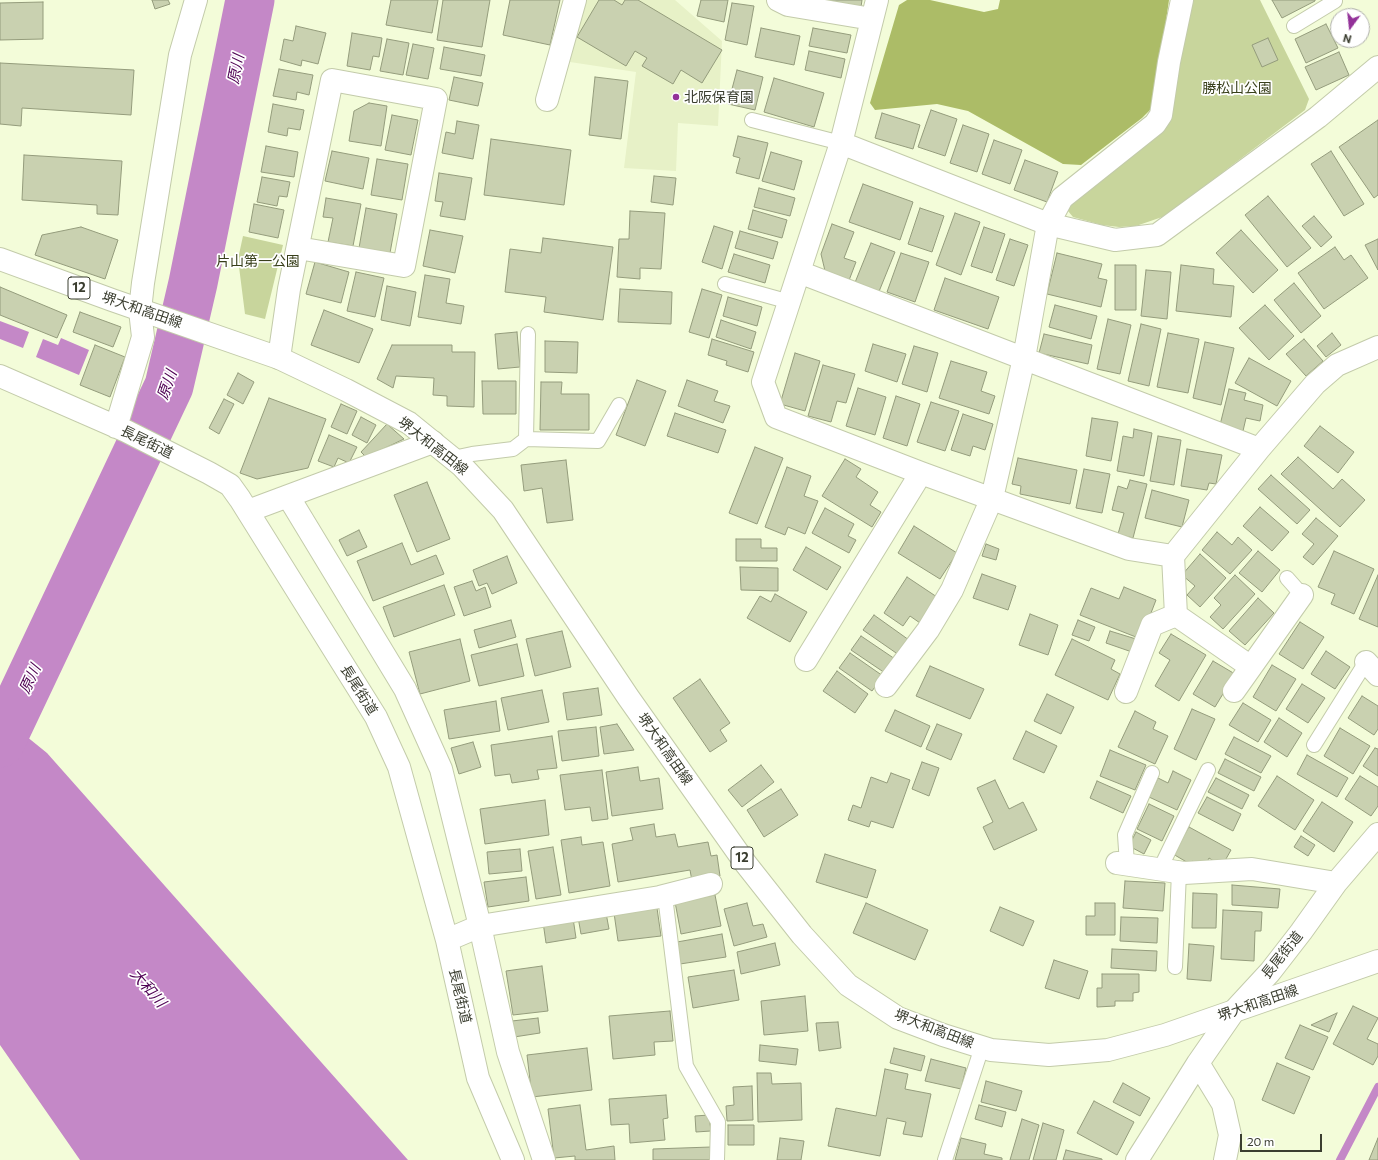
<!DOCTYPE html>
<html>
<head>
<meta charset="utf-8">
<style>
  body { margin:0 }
  #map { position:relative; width:1378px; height:1160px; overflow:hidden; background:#f3fcd9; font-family:Commissioner,sans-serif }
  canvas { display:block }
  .north { position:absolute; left:1330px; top:8px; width:40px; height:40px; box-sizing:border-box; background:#fff; border:1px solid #b1b2ac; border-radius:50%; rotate:195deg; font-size:11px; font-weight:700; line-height:16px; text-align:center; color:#3b3e30 }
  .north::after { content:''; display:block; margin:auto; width:14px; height:18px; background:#933299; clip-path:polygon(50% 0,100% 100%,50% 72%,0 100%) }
  .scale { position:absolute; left:1240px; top:1134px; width:82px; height:18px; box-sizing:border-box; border:2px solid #3b3e30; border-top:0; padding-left:5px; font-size:12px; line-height:14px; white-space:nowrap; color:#3b3e30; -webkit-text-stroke:3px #fff; paint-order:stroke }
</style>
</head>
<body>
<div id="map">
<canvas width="1378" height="1160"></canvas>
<div class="north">N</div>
<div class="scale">20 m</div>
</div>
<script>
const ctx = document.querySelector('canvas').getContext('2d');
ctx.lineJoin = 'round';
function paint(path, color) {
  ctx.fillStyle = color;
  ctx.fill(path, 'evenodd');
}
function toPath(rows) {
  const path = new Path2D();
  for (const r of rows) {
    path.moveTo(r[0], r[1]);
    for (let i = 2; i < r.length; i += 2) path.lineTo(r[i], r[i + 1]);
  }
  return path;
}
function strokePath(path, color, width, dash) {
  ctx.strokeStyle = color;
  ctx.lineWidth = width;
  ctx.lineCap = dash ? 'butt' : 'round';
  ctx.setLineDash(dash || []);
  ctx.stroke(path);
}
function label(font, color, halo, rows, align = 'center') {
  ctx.font = font + ' Commissioner,"Noto Sans JP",sans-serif';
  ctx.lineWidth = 3.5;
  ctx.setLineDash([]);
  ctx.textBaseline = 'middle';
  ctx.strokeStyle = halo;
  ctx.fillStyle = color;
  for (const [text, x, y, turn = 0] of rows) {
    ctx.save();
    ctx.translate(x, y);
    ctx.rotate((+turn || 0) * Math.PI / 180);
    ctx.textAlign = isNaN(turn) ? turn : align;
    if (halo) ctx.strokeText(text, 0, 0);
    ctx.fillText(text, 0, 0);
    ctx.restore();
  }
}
paint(toPath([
  [584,0,675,0,722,41,718,126,678,123,676,171,624,168,636,72,570,62]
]), '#e7f1c7');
paint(toPath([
  [1191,0,1260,0,1309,99,1305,110,1165,216,1136,226,1119,227,1102,225,1073,217,1068,211,1071,203,1165,125],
  [243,236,283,245,265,319,245,314,238,259]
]), '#c8d59c');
paint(toPath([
  [907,0,930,0,984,12,998,9,1000,0,1169,0,1155,96,1150,110,1142,118,1081,165,1063,164,968,111,937,104,875,110,870,103,899,5]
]), '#acbc67');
paint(toPath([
  [0,321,29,332,23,348,0,339],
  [61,338,89,350,79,375,36,357,43,339,58,345],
  [0,715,47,753,408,1160,80,1160,0,1045]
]), '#c488c7');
strokePath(toPath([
  [1340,1160,1378,1087]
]), '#c488c7', 8);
strokePath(toPath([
  [0,743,169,386,193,283,250,0]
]), '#c488c7', 49);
const building = toPath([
  [152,0,168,0,170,4,155,9,152,0],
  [391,0,438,0,432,33,386,25,391,0],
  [443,0,490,0,482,47,437,40,443,0],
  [510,0,560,0,550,45,503,35,510,0],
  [599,0,614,0,622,5,625,0,638,0,722,50,702,83,681,70,673,84,642,66,647,58,635,51,626,66,577,37,599,0],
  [701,0,728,0,724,22,697,16,701,0],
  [827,0,862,0,861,7,827,0],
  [1272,0,1315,0,1315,1,1282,18,1272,0],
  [43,2,43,39,0,40,0,3,43,2],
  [732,3,754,6,747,45,725,40,732,3],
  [1326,24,1338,48,1306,63,1295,39,1326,24],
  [296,26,326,33,318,64,302,60,301,66,280,60,284,39,293,41,296,26],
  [761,28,800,36,794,65,755,57,761,28],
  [813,28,851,35,847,53,809,46,813,28],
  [352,33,382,38,379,57,373,56,370,70,347,66,352,33],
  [1268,38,1278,60,1262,67,1252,45,1268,38],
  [387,39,409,43,403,75,380,71,387,39],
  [413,44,434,48,428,79,406,75,413,44],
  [444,47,485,55,481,76,440,69,444,47],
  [809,51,845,59,841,78,805,70,809,51],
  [1339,52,1349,75,1316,90,1305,67,1339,52],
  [0,63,134,70,131,115,22,108,21,126,0,124,0,63],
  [279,69,313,75,309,95,297,92,296,100,273,96,279,69],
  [737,70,763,77,755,110,728,104,737,70],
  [454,77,483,83,478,106,449,100,454,77],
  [595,77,628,81,621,139,589,135,595,77],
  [774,78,824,93,814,127,764,112,774,78],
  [369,103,387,106,381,146,349,141,354,111,369,103],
  [273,104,304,110,300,130,288,128,287,136,268,132,273,104],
  [931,110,957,119,945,156,918,147,931,110],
  [882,113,920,125,913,149,875,138,882,113],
  [392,115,418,120,411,155,385,150,392,115],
  [1378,120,1378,195,1374,198,1339,147,1378,120],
  [457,121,479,125,473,159,442,153,446,132,455,134,457,121],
  [963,125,989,134,977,172,950,163,963,125],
  [738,136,768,143,759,179,736,173,740,158,733,156,738,136],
  [491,139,571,150,564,205,484,195,491,139],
  [994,140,1022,150,1010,184,982,174,994,140],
  [266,146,298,152,294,177,261,172,266,146],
  [332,151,369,158,363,189,325,181,332,151],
  [1331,151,1364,204,1344,216,1311,164,1331,151],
  [771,152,802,161,794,190,762,181,771,152],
  [24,155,122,161,118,215,97,214,97,205,22,200,24,155],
  [377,159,408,164,402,200,371,195,377,159],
  [1025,160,1058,172,1047,202,1014,190,1025,160],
  [439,173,472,178,465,220,440,216,443,202,435,201,439,173],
  [654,176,676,178,673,205,651,202,654,176],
  [262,177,290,182,287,197,279,196,277,206,257,202,262,177],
  [863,184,913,202,900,240,849,222,863,184],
  [759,188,795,198,790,216,754,207,759,188],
  [1268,196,1311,248,1287,267,1245,215,1268,196],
  [326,198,361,204,353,246,328,242,333,218,323,217,326,198],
  [254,204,284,210,278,238,249,232,254,204],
  [366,208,397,214,390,253,359,248,366,208],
  [920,208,944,216,932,252,908,244,920,208],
  [753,210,787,220,782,238,748,229,753,210],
  [630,211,665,213,661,269,640,268,640,279,617,277,619,239,629,239,630,211],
  [955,213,980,222,961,275,936,265,955,213],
  [1314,216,1332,237,1321,247,1302,226,1314,216],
  [832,224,854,232,844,258,856,262,848,283,826,275,821,254,832,224],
  [714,226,733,232,722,269,702,262,714,226],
  [81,227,118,240,105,279,35,255,42,235,81,227],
  [984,227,1005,234,992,273,971,266,984,227],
  [430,230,463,236,455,273,423,266,430,230],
  [1241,230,1278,270,1253,293,1216,253,1241,230],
  [740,231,778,242,773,259,735,248,740,231],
  [543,238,613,247,603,320,544,312,546,297,505,292,510,249,541,253,543,238],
  [1010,239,1028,245,1014,286,996,280,1010,239],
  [1378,239,1378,270,1365,245,1378,239],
  [871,243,895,252,878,294,854,285,871,243],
  [1335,247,1344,260,1351,255,1368,278,1324,309,1298,273,1335,247],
  [901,253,929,262,915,302,887,292,901,253],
  [1057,253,1102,264,1098,278,1107,280,1101,307,1047,294,1057,253],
  [734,254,770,265,765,283,728,272,734,254],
  [315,262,349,272,341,303,306,294,315,262],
  [1115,265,1136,265,1136,310,1115,310,1115,265],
  [1181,265,1214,269,1213,284,1234,286,1231,317,1176,311,1181,265],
  [1146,270,1171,272,1167,319,1141,316,1146,270],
  [356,272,384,278,375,317,347,311,356,272],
  [425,275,450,279,446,303,464,306,461,324,418,317,425,275],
  [945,278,999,297,988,329,934,310,945,278],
  [1294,283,1321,316,1301,333,1274,300,1294,283],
  [387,286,416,292,410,326,381,320,387,286],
  [0,287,67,315,57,338,0,315,0,287],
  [620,289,672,292,671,324,618,322,620,289],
  [702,289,722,295,709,338,689,332,702,289],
  [728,297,762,307,757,326,723,316,728,297],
  [1055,305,1097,316,1091,339,1049,327,1055,305],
  [1265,305,1294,336,1269,360,1239,328,1265,305],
  [324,310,373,329,359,363,311,345,324,310],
  [80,312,121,327,113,347,73,332,80,312],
  [1108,319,1131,325,1120,374,1097,369,1108,319],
  [721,320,756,332,751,349,716,337,721,320],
  [1141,324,1161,329,1149,386,1128,381,1141,324],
  [517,332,520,367,498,369,495,334,517,332],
  [1168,333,1199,339,1188,393,1157,387,1168,333],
  [1332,333,1341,345,1326,357,1317,346,1332,333],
  [1044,334,1092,345,1088,364,1039,353,1044,334],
  [712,339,754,352,748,372,726,365,727,361,708,355,712,339],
  [1304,339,1323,361,1306,376,1286,354,1304,339],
  [545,341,578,342,577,373,545,372,545,341],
  [1205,342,1234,348,1221,405,1193,398,1205,342],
  [873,344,906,354,897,382,865,371,873,344],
  [95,345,125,357,110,397,80,385,95,345],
  [392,345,452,345,452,352,475,352,474,407,447,406,447,396,433,395,434,378,396,376,393,388,377,379,392,345],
  [914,346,938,353,927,392,902,384,914,346],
  [795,353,820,361,805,411,780,404,795,353],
  [1249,358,1291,381,1277,406,1235,383,1249,358],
  [951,361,987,372,981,391,995,396,989,414,939,398,951,361],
  [823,365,855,374,846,403,837,401,831,422,808,416,823,365],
  [238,373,254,382,243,404,227,395,238,373],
  [637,380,666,391,645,446,616,435,637,380],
  [687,380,718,391,714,401,730,406,723,423,678,406,687,380],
  [482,381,516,381,516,414,483,414,482,381],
  [541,382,562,382,561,394,589,394,589,430,540,430,541,382],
  [858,388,886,397,875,435,846,426,858,388],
  [1229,389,1246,393,1244,400,1263,405,1260,421,1246,418,1243,431,1220,425,1229,389],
  [896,396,920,404,907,446,883,438,896,396],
  [269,398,326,419,308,468,257,479,240,473,269,398],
  [224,399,234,404,219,434,209,428,224,399],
  [931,402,959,411,945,451,917,442,931,402],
  [341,404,357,411,347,434,331,427,341,404],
  [675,413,726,430,718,453,667,436,675,413],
  [963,414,993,424,985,450,973,446,970,456,951,450,963,414],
  [361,417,376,425,367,443,352,435,361,417],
  [1092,418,1118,422,1111,461,1086,456,1092,418],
  [387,424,404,439,366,457,361,452,387,424],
  [1320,426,1354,452,1338,473,1304,446,1320,426],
  [1134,429,1152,433,1144,476,1117,471,1123,436,1133,438,1134,429],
  [329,435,357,447,349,463,338,458,334,467,318,461,329,435],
  [1158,436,1181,440,1174,485,1150,481,1158,436],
  [755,447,783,458,757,524,729,513,755,447],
  [1187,449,1222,455,1216,484,1209,483,1207,490,1181,486,1187,449],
  [1298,457,1333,489,1342,479,1365,500,1340,527,1281,474,1298,457],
  [1018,458,1077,470,1070,504,1020,494,1021,486,1012,484,1018,458],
  [845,459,861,469,856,477,878,492,870,505,881,512,872,527,822,496,845,459],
  [566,460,573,520,547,523,542,488,524,491,521,465,566,460],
  [787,467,811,476,804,496,818,501,805,534,788,527,785,535,765,527,787,467],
  [1084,469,1110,474,1102,513,1076,508,1084,469],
  [1271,475,1310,510,1297,524,1258,489,1271,475],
  [1130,480,1147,484,1133,538,1118,534,1124,513,1112,510,1118,486,1127,489,1130,480],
  [427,482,450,539,417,552,394,495,427,482],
  [1152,490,1189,500,1182,527,1145,518,1152,490],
  [1260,507,1289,532,1272,551,1243,526,1260,507],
  [825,508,854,524,848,536,856,540,849,553,812,533,825,508],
  [1316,518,1338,536,1313,565,1303,557,1314,544,1302,534,1316,518],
  [914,526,957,553,940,579,898,553,914,526],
  [359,530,367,547,347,556,339,540,359,530],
  [1217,532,1232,545,1238,537,1252,550,1230,574,1202,550,1217,532],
  [736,539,761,539,761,548,777,548,777,561,736,561,736,539],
  [402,543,411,565,436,555,444,574,373,601,357,561,402,543],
  [986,544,999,549,996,560,982,556,986,544],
  [806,547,841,567,827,590,793,570,806,547],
  [1258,551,1280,570,1262,592,1239,573,1258,551],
  [1334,551,1374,569,1354,614,1331,604,1335,594,1318,587,1334,551],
  [1200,554,1226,578,1200,607,1187,595,1195,586,1182,575,1200,554],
  [507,556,517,583,492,594,487,583,479,586,473,570,507,556],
  [740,567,778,568,778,591,741,590,740,567],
  [982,574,1016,586,1008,610,973,598,982,574],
  [1235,575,1255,594,1223,629,1210,617,1221,605,1214,598,1235,575],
  [1378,575,1378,627,1359,619,1378,575],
  [907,577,937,597,920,623,910,616,903,626,884,613,907,577],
  [472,581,476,591,485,587,491,607,464,616,454,587,472,581],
  [444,585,455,615,394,637,383,607,444,585],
  [1124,587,1156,600,1141,639,1080,615,1091,588,1119,599,1124,587],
  [775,594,807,612,790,642,747,618,760,596,771,602,775,594],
  [1258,598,1274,613,1245,645,1229,631,1258,598],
  [1030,614,1058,625,1048,655,1019,645,1030,614],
  [874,615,909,640,899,655,863,630,874,615],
  [511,620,516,637,479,648,474,630,511,620],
  [1078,620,1095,627,1089,641,1072,635,1078,620],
  [1300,622,1324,637,1303,669,1279,654,1300,622],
  [562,631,571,667,535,676,526,639,562,631],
  [1110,631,1136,639,1132,652,1106,643,1110,631],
  [1171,634,1206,655,1179,701,1155,686,1170,660,1159,653,1171,634],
  [861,636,895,659,885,673,851,650,861,636],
  [460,639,470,681,420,694,409,652,460,639],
  [1072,639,1115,660,1111,669,1120,674,1108,700,1055,675,1072,639],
  [517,644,524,676,479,686,471,655,517,644],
  [1326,651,1350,667,1335,689,1311,674,1326,651],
  [850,653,883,676,872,691,839,668,850,653],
  [1213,661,1235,674,1215,707,1193,694,1213,661],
  [1272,665,1296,679,1276,711,1253,697,1272,665],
  [930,666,984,689,970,719,916,696,930,666],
  [837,671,868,694,855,713,823,691,837,671],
  [700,679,730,723,720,730,727,741,710,752,673,698,700,679],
  [1302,684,1325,698,1308,723,1286,709,1302,684],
  [598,688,602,715,567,720,563,693,598,688],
  [542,690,549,722,508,730,501,698,542,690],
  [1047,694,1074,707,1061,734,1034,721,1047,694],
  [1362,696,1378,706,1378,729,1374,735,1348,718,1362,696],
  [496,701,500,731,449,739,444,710,496,701],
  [1243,703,1271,720,1258,742,1229,725,1243,703],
  [1192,709,1215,719,1196,760,1174,749,1192,709],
  [895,710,930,726,921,747,885,731,895,710],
  [1135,711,1156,722,1153,729,1168,736,1155,764,1118,747,1135,711],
  [1279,718,1302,733,1287,757,1264,742,1279,718],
  [617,724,634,750,604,754,600,727,617,724],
  [937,724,962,734,951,760,926,749,937,724],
  [596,727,599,756,562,761,558,731,596,727],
  [1340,728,1370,746,1353,774,1324,756,1340,728],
  [1026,731,1057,746,1044,773,1013,759,1026,731],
  [552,736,557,768,537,770,539,779,512,783,510,774,495,776,491,745,552,736],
  [1234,737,1271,756,1261,773,1225,754,1234,737],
  [473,742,481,767,459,774,451,748,473,742],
  [1375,748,1378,749,1378,776,1363,766,1375,748],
  [1110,750,1146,765,1135,790,1100,776,1110,750],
  [1307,755,1348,778,1337,797,1297,774,1307,755],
  [1225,759,1261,777,1254,791,1218,773,1225,759],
  [922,762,939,768,929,796,912,789,922,762],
  [761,765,774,782,742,807,728,790,761,765],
  [638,767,640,781,659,778,663,809,612,816,606,772,638,767],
  [602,770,608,819,592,821,590,807,565,810,560,775,602,770],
  [1173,771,1191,780,1177,810,1149,797,1158,778,1168,783,1173,771],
  [891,773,910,780,893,828,871,821,869,827,848,820,853,805,861,808,871,777,887,783,891,773],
  [1277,776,1314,800,1295,830,1258,806,1277,776],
  [1360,776,1378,787,1378,806,1371,816,1345,799,1360,776],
  [1216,778,1249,795,1242,809,1208,792,1216,778],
  [995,780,1009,809,1023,802,1037,830,994,850,983,827,993,822,977,788,995,780],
  [1097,781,1131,796,1123,813,1090,798,1097,781],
  [781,789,798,815,764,837,747,810,781,789],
  [1207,797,1241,814,1233,831,1198,813,1207,797],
  [545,800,549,835,485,844,480,809,545,800],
  [1322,802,1353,822,1334,852,1303,831,1322,802],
  [1149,804,1174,816,1162,841,1137,829,1149,804],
  [654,824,656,837,675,834,678,847,708,842,711,856,717,855,720,876,692,881,690,870,618,882,612,844,633,840,630,828,654,824],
  [1189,827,1231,850,1222,866,1209,858,1206,864,1198,865,1192,861,1190,864,1173,854,1189,827],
  [1136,832,1151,840,1144,854,1129,846,1136,832],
  [1301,836,1315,845,1308,856,1294,847,1301,836],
  [581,837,582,845,603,842,610,886,569,893,561,840,581,837],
  [553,847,561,895,536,899,528,851,553,847],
  [520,849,522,871,489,874,487,852,520,849],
  [825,854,876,870,867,898,816,882,825,854],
  [526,877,529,901,488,907,484,882,526,877],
  [1125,881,1165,883,1163,911,1123,908,1125,881],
  [1232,885,1280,889,1278,908,1232,905,1232,885],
  [1193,893,1217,894,1216,928,1192,928,1193,893],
  [715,895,721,926,681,934,675,902,715,895],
  [747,903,753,926,763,924,767,937,734,946,724,909,747,903],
  [866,903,928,930,915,960,853,933,866,903],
  [1095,903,1115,903,1115,935,1086,935,1086,916,1095,916,1095,903],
  [1000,907,1034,921,1023,946,990,931,1000,907],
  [657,908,661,936,618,941,614,913,657,908],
  [1223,910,1262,912,1261,931,1255,931,1254,961,1221,959,1223,910],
  [606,913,609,929,581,934,578,917,606,913],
  [1121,917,1158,918,1157,943,1120,941,1121,917],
  [573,918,576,938,546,943,543,922,573,918],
  [722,934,726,957,680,964,677,942,722,934],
  [775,943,780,965,741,974,737,952,775,943],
  [1189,944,1214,946,1211,981,1187,979,1189,944],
  [1112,949,1157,951,1156,971,1111,968,1112,949],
  [1054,960,1088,971,1079,999,1045,988,1054,960],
  [542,966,548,1011,513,1015,506,971,542,966],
  [734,970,739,1000,693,1008,688,977,734,970],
  [1102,974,1139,974,1139,992,1133,993,1133,1001,1115,1001,1115,1006,1097,1007,1097,988,1102,988,1102,974],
  [805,996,808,1031,764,1035,761,1001,805,996],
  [1353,1006,1378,1018,1367,1039,1378,1044,1378,1056,1373,1065,1333,1044,1353,1006],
  [670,1011,673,1041,654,1042,655,1055,613,1059,609,1016,670,1011],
  [1337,1013,1329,1032,1311,1025,1337,1013],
  [538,1018,540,1033,514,1037,512,1021,538,1018],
  [838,1022,841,1048,819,1051,816,1023,838,1022],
  [1300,1025,1328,1037,1313,1070,1285,1058,1300,1025],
  [760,1045,798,1049,796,1065,759,1061,760,1045],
  [587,1048,592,1090,532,1097,527,1055,587,1048],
  [894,1048,925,1056,921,1071,890,1063,894,1048],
  [931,1059,966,1068,961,1089,925,1081,931,1059],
  [1277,1063,1310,1077,1294,1114,1262,1100,1277,1063],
  [885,1069,908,1074,905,1089,931,1094,922,1137,903,1134,906,1122,887,1118,880,1156,828,1146,836,1108,876,1116,885,1069],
  [757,1073,771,1073,772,1084,801,1083,802,1120,758,1122,757,1073],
  [986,1081,1022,1091,1016,1111,981,1102,986,1081],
  [1123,1083,1150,1098,1140,1116,1113,1102,1123,1083],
  [752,1086,753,1120,727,1121,726,1106,734,1105,733,1087,752,1086],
  [666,1095,668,1118,663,1119,665,1140,630,1143,629,1124,611,1125,609,1099,666,1095],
  [1094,1101,1134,1122,1117,1155,1077,1133,1094,1101],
  [580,1105,586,1150,614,1146,615,1160,575,1160,575,1156,554,1158,548,1109,580,1105],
  [979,1105,1006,1112,1002,1127,975,1119,979,1105],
  [709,1115,711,1131,696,1132,695,1116,709,1115],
  [1022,1119,1039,1125,1029,1160,1010,1160,1022,1119],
  [1043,1123,1064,1130,1056,1160,1033,1160,1043,1123],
  [728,1125,754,1125,754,1145,728,1145,728,1125],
  [780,1138,804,1141,801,1160,777,1160,780,1138],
  [961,1138,986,1144,984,1154,1002,1158,1002,1160,955,1160,961,1138],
  [1378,1138,1378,1160,1369,1160,1378,1138],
  [711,1147,712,1160,653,1160,653,1149,711,1147],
  [1066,1150,1102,1159,1102,1160,1063,1160,1066,1150]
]);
paint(building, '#c9d1b0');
strokePath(building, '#949c7c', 1);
const service = toPath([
  [1294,26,1335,1,1334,0],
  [752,120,841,143],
  [725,284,790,302],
  [526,439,528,334],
  [453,458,472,454,513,449,526,439,598,441,619,405],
  [1287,578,1302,595],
  [1314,745,1366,662],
  [1127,864,1125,835,1152,773],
  [1160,869,1208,770],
  [665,896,686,1066,718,1122,717,1160],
  [1175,967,1179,872],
  [945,1160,982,1047]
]);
const minor = toPath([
  [778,0,788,5,872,19],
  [877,0,841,143,763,382,776,417,921,473,1129,549,1173,556],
  [547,100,575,0],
  [841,143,1048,224,1115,240,1157,235,1318,117,1378,67],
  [799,272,1259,449],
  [279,358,289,289,332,80,436,99,404,266,298,248],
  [0,376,126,431,209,473,230,485,240,499,376,717,399,767,447,940,478,1078,513,1160],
  [116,427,143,337,140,310,143,283,180,55,196,0],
  [288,496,405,689,441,769,480,926,508,1052,544,1160],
  [248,511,433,442],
  [1176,615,1251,667],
  [806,660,921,473],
  [1366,662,1378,675],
  [886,686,928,630,952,590,992,498,1024,358,1048,224,1062,198,1155,124,1161,115,1169,62,1182,0],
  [1234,691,1302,595],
  [1126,692,1152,625,1176,615,1173,556,1259,449,1315,384,1337,365,1378,347],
  [1117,863,1184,873,1252,869,1336,883],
  [447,940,480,926,660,897,711,884],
  [1198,1063,1223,1104,1230,1135,1225,1160],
  [1137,1160,1198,1063,1234,1011,1270,972,1301,932,1336,883,1378,834]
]);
const primary = toPath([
  [0,259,112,300,279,358,346,390,409,423,462,466,503,510,628,697,746,864,802,935,848,985,898,1018,943,1035,991,1050,1049,1055,1108,1050,1165,1035,1378,961]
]);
strokePath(service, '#c3cbaa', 16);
strokePath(minor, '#c3cbaa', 24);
strokePath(primary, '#c3cbaa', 24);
strokePath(service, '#fff', 14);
strokePath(minor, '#fff', 22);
strokePath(primary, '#fff', 22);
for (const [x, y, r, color] of [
  [676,97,4,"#933299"]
]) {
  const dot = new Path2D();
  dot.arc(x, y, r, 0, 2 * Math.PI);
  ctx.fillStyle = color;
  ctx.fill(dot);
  strokePath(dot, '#fff', 1.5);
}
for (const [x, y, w] of [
  [79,288,22],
  [742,858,22]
]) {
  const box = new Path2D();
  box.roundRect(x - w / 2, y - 11, w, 22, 3);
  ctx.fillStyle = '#fff';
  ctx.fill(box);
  strokePath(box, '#3b3e30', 1);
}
label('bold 13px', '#3b3e30', null, [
  ["12",79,288],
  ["12",742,858]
]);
label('14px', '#383f1a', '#fff', [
  ["勝松山公園",1237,88],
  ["片山第一公園",258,261]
]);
label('14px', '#3b3e30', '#fff', [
  ["北阪保育園",684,97]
], 'left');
label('14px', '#3b3e30', '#fff', [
  ["堺大和高田線",142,310,19],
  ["長尾街道",147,442,26],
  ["堺大和高田線",433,446,38],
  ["長尾街道",359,690,58],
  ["堺大和高田線",665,749,55],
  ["長尾街道",1282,955,-51],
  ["長尾街道",460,996,77],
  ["堺大和高田線",1258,1003,-19],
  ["堺大和高田線",934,1029,21]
]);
label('italic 15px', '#4e0053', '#fff', [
  ["原川",236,69,-79],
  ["原川",167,385,-71],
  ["原川",30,679,-65],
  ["大和川",148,988,49]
]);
</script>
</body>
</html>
